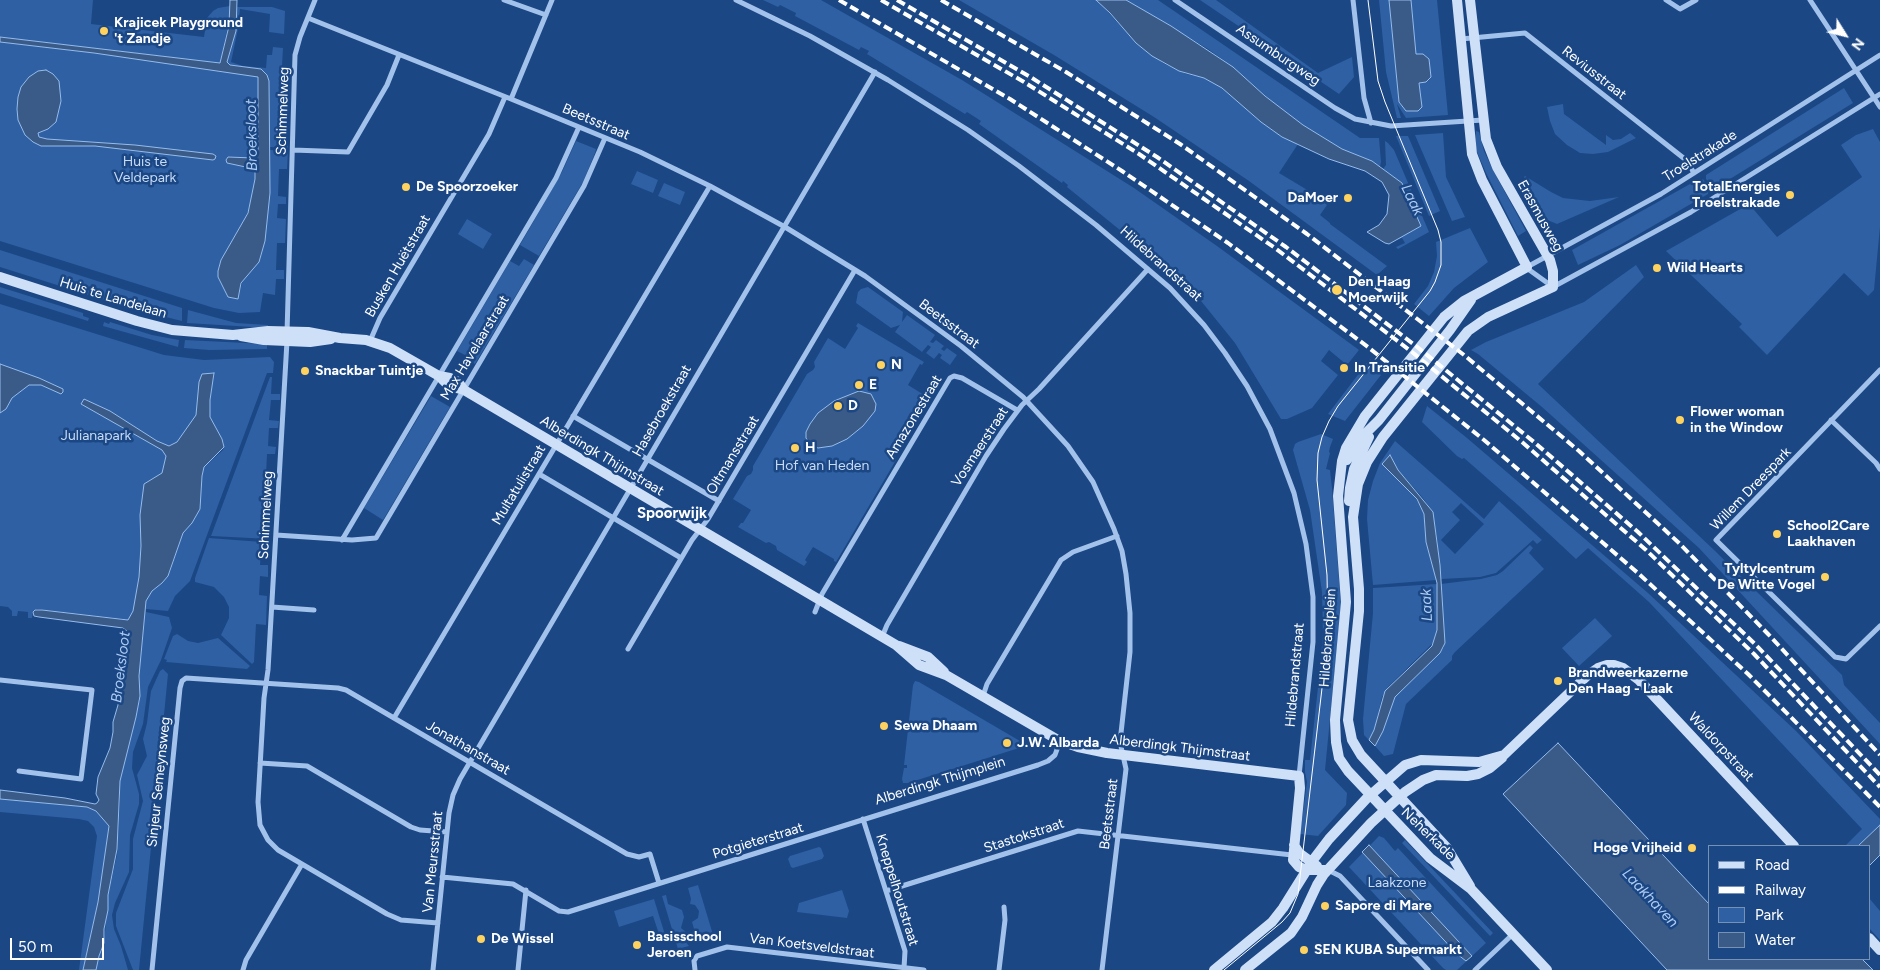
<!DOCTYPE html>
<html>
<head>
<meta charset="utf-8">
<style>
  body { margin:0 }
  #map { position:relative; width:1880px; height:970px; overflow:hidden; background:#1b4785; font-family:Figtree,sans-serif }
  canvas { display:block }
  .legend { position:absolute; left:1708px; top:845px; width:162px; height:115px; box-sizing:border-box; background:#1b4785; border:1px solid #7691b6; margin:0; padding:6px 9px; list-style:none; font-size:15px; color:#fff }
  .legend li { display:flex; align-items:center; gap:10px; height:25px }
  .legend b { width:25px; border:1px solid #7691b6 }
  .north { position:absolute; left:1820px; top:10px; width:50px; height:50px; -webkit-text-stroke:4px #1b4785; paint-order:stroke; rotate:126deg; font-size:14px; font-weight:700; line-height:20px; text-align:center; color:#fff }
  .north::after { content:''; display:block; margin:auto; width:18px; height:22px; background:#fff; clip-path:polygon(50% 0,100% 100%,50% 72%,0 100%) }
  .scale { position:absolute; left:10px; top:938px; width:94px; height:22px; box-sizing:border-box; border:2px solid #fff; border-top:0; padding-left:6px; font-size:15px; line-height:18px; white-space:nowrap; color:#fff; -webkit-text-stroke:4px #1b4785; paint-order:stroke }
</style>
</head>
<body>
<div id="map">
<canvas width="1880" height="970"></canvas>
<ul class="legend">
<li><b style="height:6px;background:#cedff8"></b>Road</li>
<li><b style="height:6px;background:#fff"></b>Railway</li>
<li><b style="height:14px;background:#2e60a3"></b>Park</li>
<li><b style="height:14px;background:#3a5b88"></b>Water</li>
</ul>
<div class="north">N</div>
<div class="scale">50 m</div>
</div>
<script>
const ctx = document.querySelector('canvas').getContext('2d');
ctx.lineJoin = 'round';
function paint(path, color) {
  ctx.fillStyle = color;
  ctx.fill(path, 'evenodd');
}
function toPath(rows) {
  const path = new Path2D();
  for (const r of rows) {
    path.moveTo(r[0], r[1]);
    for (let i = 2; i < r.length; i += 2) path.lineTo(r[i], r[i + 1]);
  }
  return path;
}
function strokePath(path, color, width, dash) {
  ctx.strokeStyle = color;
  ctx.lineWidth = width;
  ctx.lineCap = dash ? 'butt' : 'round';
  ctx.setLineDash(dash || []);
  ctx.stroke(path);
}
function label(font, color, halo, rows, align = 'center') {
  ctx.font = font + ' Figtree,sans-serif';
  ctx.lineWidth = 5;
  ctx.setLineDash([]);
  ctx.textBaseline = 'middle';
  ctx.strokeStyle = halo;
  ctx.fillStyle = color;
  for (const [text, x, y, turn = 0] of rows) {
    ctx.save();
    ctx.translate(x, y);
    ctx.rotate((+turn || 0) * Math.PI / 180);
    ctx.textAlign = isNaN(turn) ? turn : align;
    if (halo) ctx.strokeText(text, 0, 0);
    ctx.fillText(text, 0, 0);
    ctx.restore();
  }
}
paint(toPath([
  [0,0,93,0,91,24,204,37,207,18,213,11,218,8,230,6,230,17,220,63,0,37],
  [763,0,821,0,962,80,1134,188,1217,246,1359,350,1347,365,1329,350,1321,361,1338,375,1312,408,1287,419,1281,419,1235,343,1201,301,1204,299,1196,291,1193,293,1155,256,1131,239,1067,187,1068,185,1063,181,1062,183,979,124,981,121,967,112,965,114,867,54,869,51,861,47,859,50,795,16,796,13,780,5,778,7],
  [959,0,1096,0,1099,2,1136,43,1163,63,1186,74,1204,78,1214,83,1232,95,1269,128,1282,137,1298,144,1279,173,1314,194,1327,205,1320,215,1330,223,1330,224,1387,266,1377,275,1249,181,1154,117,1054,55],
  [1126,0,1158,0,1360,138,1379,138,1381,162,1380,167,1370,160,1342,149,1303,125,1279,108,1233,67,1208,49],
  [1200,0,1216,0,1318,73,1352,57,1354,77,1339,94],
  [1379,0,1389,0,1399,102,1406,111,1418,111,1422,107,1419,83,1429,80,1431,77,1429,59,1416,54,1411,0,1437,0,1448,115,1406,118,1397,104,1401,118,1397,118,1386,72],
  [237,7,272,7,285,11,284,34,269,32,270,14,240,9,238,29,231,62,243,66,266,68,267,55,272,55,273,47,283,48,281,84,290,85,290,94,281,94,280,120,289,121,288,133,280,133,280,143,288,144,288,148,270,147,269,81,267,75,261,69,230,65,227,62,236,31],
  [0,42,94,53,258,76,260,79,258,154,255,158,255,179,250,206,243,224,221,260,218,271,218,277,228,297,238,299,243,279,260,260,265,241,270,193,270,150,288,151,287,169,279,169,278,196,286,197,286,204,278,204,277,218,286,219,285,243,277,243,276,270,284,270,284,279,276,279,275,295,263,293,260,312,239,313,214,308,0,241],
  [1844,88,1853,103,1717,187,1712,186,1706,179,1706,175],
  [1563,104,1564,114,1606,145,1606,135,1613,140,1621,139,1630,133,1636,138,1608,152,1593,154,1580,153,1567,145,1555,134,1550,121,1547,107],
  [1873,129,1880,142,1880,227,1874,290,1868,296,1844,273,1767,355,1739,327,1742,324,1666,251,1749,204,1777,237,1862,177,1841,145,1856,135],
  [1476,131,1479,132,1484,151,1493,170,1526,231,1518,236,1486,173,1477,152,1475,143],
  [1443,133,1446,177,1465,217,1452,221,1415,135],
  [1396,136,1408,136,1440,211,1429,216],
  [576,141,596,149,595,153,583,182,539,256,520,245,562,172],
  [1385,141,1388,143,1394,150,1429,232,1398,249,1396,247,1405,243,1402,238,1393,241,1421,226,1402,183,1383,169,1386,165],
  [637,171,658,180,653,193,631,184],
  [1525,176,1551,192,1563,198,1590,201,1619,197,1557,224,1545,219,1524,177],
  [1699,179,1703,179,1709,189,1708,194,1620,245,1578,265,1572,250],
  [664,183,685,192,680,205,658,196],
  [467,219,492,234,483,249,458,234],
  [1470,228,1488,262,1454,288,1429,316,1414,304,1428,286,1434,272,1437,256,1436,242],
  [0,250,182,308,182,321,133,309,0,267],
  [524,259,534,265,475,364,466,359,467,356,457,351,510,261,519,266],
  [1636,265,1644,277,1538,384,1713,549,1842,675,1844,685,1880,723,1880,744,1699,548,1542,407,1478,354,1471,350,1486,342,1584,302],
  [0,287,83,313,83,316,89,318,88,321,0,293],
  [868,287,903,312,902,322,907,315,935,335,930,342,933,343,936,340,944,346,941,349,944,351,947,348,957,355,950,365,940,358,942,355,939,353,934,359,926,353,931,347,928,345,922,352,895,332,900,325,891,328,856,303,858,292,861,289],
  [0,304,164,355,204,360,270,357,274,362,273,373,267,373,190,581,175,596,168,611,146,609,146,612,169,617,172,628,161,660,148,687,143,724,133,752,132,768,139,794,139,804,130,835,129,872,115,903,112,915,114,929,121,946,128,970,96,970,99,956,104,945,108,895,117,855,120,799,120,781,136,717,140,698,139,676,146,601,152,591,162,583,170,572,183,533,192,523,200,509,202,476,204,467,223,450,224,445,222,439,210,417,210,400,214,374,137,624,124,619,37,609,33,611,32,618,28,618,28,612,18,611,17,616,12,616,12,611,8,607,0,606],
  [188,310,236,323,268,325,268,328,187,323],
  [104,322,109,324,110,322,152,335,179,340,178,347,103,326],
  [858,323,924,362,922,365,920,364,908,385,929,398,930,396,932,398,901,450,897,451,895,455,896,460,836,562,834,561,834,559,813,547,805,560,807,562,804,566,777,550,776,546,769,542,766,543,738,527,741,523,743,523,751,510,733,499,747,476,751,474,753,470,753,466,807,374,813,370,815,367,814,362,828,338,845,349,858,328,856,326],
  [185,340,267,344,267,349,209,350,184,348],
  [1370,359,1382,369,1379,372,1381,375,1345,421,1328,414],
  [270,377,272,377,271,394,280,394,280,400,271,400,269,420,279,421,278,428,269,428,268,446,276,447,275,454,267,454,266,476,274,476,274,484,265,483,264,502,272,502,272,510,264,510,263,523,271,524,270,539,211,536],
  [431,396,450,407,383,520,364,508],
  [1427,406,1467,438,1648,593,1796,731,1880,819,1880,825,1858,846,1845,846,1862,829,1649,602,1588,548,1576,559,1519,506,1464,458,1462,459,1457,456,1422,422],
  [1321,434,1333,439,1330,447,1329,452,1330,453,1326,469,1330,470,1332,488,1341,606,1325,770,1347,793,1346,805,1318,836,1300,834,1307,782,1305,772,1305,760,1310,760,1320,669,1323,633,1322,592,1310,510,1293,450,1295,444,1298,442],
  [1395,441,1484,519,1499,501,1542,540,1537,544,1533,540,1496,573,1480,577,1441,579,1437,538,1432,511,1422,497,1398,470,1390,456,1383,464,1415,497,1421,507,1424,514,1426,542,1437,580,1373,585,1367,519,1368,500,1373,481,1380,463],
  [1461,503,1484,524,1455,554,1441,540,1460,520,1452,512],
  [209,538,262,542,260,565,268,565,268,577,260,576,259,595,267,596,266,625,256,624,254,662,252,664,221,635,229,618,229,607,224,597,214,587,195,582,195,578],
  [1530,545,1533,548,1529,553,1544,569,1455,652,1452,656,1452,660,1406,704,1393,754,1384,756,1375,746,1380,737,1393,700,1399,692,1439,654,1444,647,1441,584,1481,579,1497,575,1503,571],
  [1437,584,1437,630,1434,642,1388,687,1382,697,1374,732,1369,740,1364,735,1363,719,1373,613,1373,588],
  [1595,618,1612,636,1579,666,1562,648],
  [177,634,188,641,198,643,218,638,250,666,247,669,166,662,167,660,164,659,173,636],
  [163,669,168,674,139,970,133,970,116,926,116,913,133,869,133,839,143,801,137,775,147,756,143,739,147,723,151,691,160,671],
  [915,681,919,682,1020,741,1021,746,1019,748,908,783,903,783,902,779,904,768,907,768,907,765,904,765,913,685],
  [0,799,87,807,96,811,109,826,98,902,83,970,79,970,97,836,94,827,88,821,79,819,0,812],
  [1379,836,1384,838,1395,851,1398,848,1486,943,1457,970,1446,970,1443,968,1349,867],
  [1405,840,1493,933,1490,936,1402,843],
  [819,847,821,848,824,856,822,859,793,868,791,867,788,859,790,856],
  [698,885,714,938,700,942,700,934,694,929,692,922,698,918,699,911,695,905,690,904,691,899,688,888],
  [842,890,849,911,847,918,797,912,799,903],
  [666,895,668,904,682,910,684,917,681,928,687,933,684,940,689,946,678,949,662,896],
  [1869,898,1880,911,1880,940,1869,928],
  [654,899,666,938,661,940,653,916,619,927,614,911]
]), '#2e60a3');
const water = toPath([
  [230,0,237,0,236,31,227,62,230,65,261,69,267,75,269,81,270,193,265,241,259,262,241,283,238,299,228,297,218,277,218,271,221,260,248,213,255,179,255,169,227,163,226,160,228,157,253,158,258,155,258,77,94,53,0,42,0,37,220,63,229,26,230,0],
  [1096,0,1126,0,1171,26,1233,67,1265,96,1303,125,1342,149,1372,161,1402,183,1421,226,1389,244,1385,243,1367,232,1379,225,1387,214,1389,195,1382,182,1365,171,1329,159,1282,137,1261,122,1222,88,1204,78,1179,71,1152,56,1136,43,1110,13,1096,0],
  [1389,0,1411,0,1416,54,1423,54,1429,59,1431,77,1426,82,1419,83,1422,107,1418,111,1406,111,1399,102,1389,0],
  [46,70,53,74,59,81,61,101,56,122,48,129,38,133,39,137,47,139,135,145,213,154,216,156,215,159,213,160,95,146,41,146,33,142,25,135,18,120,17,109,18,97,21,87,29,77,38,71,46,70],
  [0,364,39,378,63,389,63,392,61,394,41,385,29,385,12,398,6,409,0,413,0,364],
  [214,373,210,400,210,417,222,439,224,447,204,467,202,476,200,509,192,523,183,533,168,576,162,583,152,591,146,601,139,676,140,696,136,717,120,781,117,849,108,895,108,910,104,929,104,943,99,956,96,970,83,970,98,902,109,826,96,811,87,807,0,799,0,790,65,798,95,804,97,803,99,800,96,794,98,777,110,748,113,732,113,722,118,705,119,688,127,661,128,632,123,628,39,617,34,616,33,612,35,610,42,610,128,620,133,611,139,577,141,546,140,515,144,484,162,473,166,456,162,450,81,404,84,399,110,411,157,441,169,446,177,442,196,415,199,382,202,374,214,373],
  [859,391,871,394,876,404,875,411,863,426,847,439,832,446,818,448,811,445,806,438,806,432,810,424,818,413,834,401,859,391],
  [1390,455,1398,470,1433,512,1440,565,1445,643,1440,653,1395,697,1383,731,1375,746,1369,740,1374,730,1385,691,1432,646,1437,630,1437,583,1426,542,1424,514,1417,499,1382,464,1390,455],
  [1558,743,1709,904,1709,959,1862,959,1873,970,1667,970,1503,794,1558,743],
  [1880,825,1880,855,1869,866,1869,846,1858,846,1880,825],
  [1369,845,1472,956,1466,961,1457,954,1362,852,1369,845]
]);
paint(water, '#3a5b88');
strokePath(water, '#95bced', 1);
strokePath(toPath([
  [504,0,546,15],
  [736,0,810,36,888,80,968,130,1019,166,1096,225,1170,288,1204,325,1225,353,1247,386,1270,429,1294,493,1306,544,1313,597,1313,642,1299,776],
  [1175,0,1335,108,1355,119,1391,126,1483,120],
  [1353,0,1364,98,1371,123],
  [1666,0,1680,9,1696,0],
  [1810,0,1880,107],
  [308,18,511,99,640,152,710,186,785,227,865,276,961,346,1023,397,1068,446,1093,482,1114,529,1122,551,1126,574,1130,613,1130,652,1120,742,1126,769,1102,970],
  [1461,39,1525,33,1686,160,1694,173],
  [1880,55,1661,194,1527,267,1528,269,1553,287,1691,212,1880,94],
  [511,99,552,0],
  [293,150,348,152,387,85,399,55],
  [287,333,295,55,300,37,315,0],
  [287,341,268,670,264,698,258,802,260,825,268,840,278,850,387,914,401,920,438,923],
  [370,341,380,318,489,134,505,97],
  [1880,370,1716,540,1835,657,1846,659,1880,626],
  [573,416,719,501],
  [1831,420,1876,463,1880,469],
  [539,474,681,558],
  [276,535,352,540,376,538,584,186,605,138],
  [342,540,556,178,579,127],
  [272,607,314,610],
  [815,612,822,594,950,378,954,376,962,378,1017,410],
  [882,637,887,625,986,456,1004,429,1022,405,1039,389,1148,269],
  [628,649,692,540,708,519,855,270],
  [0,680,92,690,81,779,19,771],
  [983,696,987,684,1061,560,1073,552,1117,536],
  [394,718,710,186],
  [260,763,307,766,411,827,420,830,447,832],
  [863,819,905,951,904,968],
  [1328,870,1340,876,1428,970],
  [442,877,513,884,559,911,568,912,1038,765,1048,761,1055,755,1060,741],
  [886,891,1078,831,1292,855],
  [152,970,180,688,182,681,186,678,338,688,346,690,627,854,639,857,650,854,659,883],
  [243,970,246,960,302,864],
  [433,970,449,813,453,795,460,779,875,72],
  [518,970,526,890],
  [695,970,694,961,697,956,727,947,924,970],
  [999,970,1005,920,1004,907],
  [1475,970,1513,934]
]), '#a2c2eb', 5);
strokePath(toPath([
  [1457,0,1472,154,1482,180,1527,267,1464,301,1444,317,1365,416,1346,448,1342,461,1338,496,1346,602,1335,720,1336,742,1339,758,1348,771,1430,858,1471,889,1547,970],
  [0,277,137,321,172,330,233,335,268,331,308,332,340,338,366,340,390,348,439,376,449,386,464,390,896,645,919,665,946,675,1058,740,1078,747,1107,753,1299,776,1300,788,1293,860,1299,867,1307,870,1327,870],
  [241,336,264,340,310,342,331,339],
  [439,376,450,378,458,382,464,390],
  [1347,460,1364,435,1379,420,1450,330,1471,300],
  [1349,501,1350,488,1354,469,1369,437],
  [899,646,928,657,944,672],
  [1294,845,1299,853,1317,866],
  [1470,886,1447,848,1361,755,1352,740,1348,720,1359,611,1359,589,1353,517,1358,484,1367,462,1383,437,1468,331,1488,317,1553,287,1553,271,1550,260,1497,167,1486,139,1470,0],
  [1869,938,1880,950],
  [1214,970,1272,922,1283,908,1313,860,1329,839,1367,798,1405,765,1421,760,1479,762,1504,755,1588,675,1598,668,1607,665,1614,665,1623,668,1639,680,1794,846],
  [1245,970,1291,933,1302,917,1317,885,1324,874,1371,823,1405,792,1423,780,1436,775,1467,776,1478,774,1490,768,1502,758]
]), '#cedff8', 10);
strokePath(toPath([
  [1224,970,1282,922,1290,913,1298,894,1324,671,1328,629,1327,575,1317,480,1318,453,1322,437,1329,421,1338,406,1430,291,1435,282,1441,265,1441,242,1438,230,1385,102,1378,81,1368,0]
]), '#fff', 1);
strokePath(toPath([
  [839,0,1010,99,1122,171,1228,243,1368,347,1484,440,1639,574,1748,674,1880,807],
  [881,0,1024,82,1139,154,1275,248,1412,352,1522,442,1646,550,1754,654,1880,787],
  [897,0,1032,78,1157,157,1286,247,1416,346,1534,442,1638,532,1757,646,1880,775],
  [941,0,1066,72,1180,144,1307,234,1464,355,1579,451,1679,543,1769,635,1880,755]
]), '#fff', 4, [9, 4]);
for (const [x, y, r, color] of [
  [104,31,5,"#fdd25f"],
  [406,187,5,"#fdd25f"],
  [1790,195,5,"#fdd25f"],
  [1348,198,5,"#fdd25f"],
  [1657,268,5,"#fdd25f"],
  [1337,290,6,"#fdd25f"],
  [881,365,5,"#fdd25f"],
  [1344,368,5,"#fdd25f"],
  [305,371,5,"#fdd25f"],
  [859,385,5,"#fdd25f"],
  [838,406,5,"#fdd25f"],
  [1680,420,5,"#fdd25f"],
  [795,448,5,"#fdd25f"],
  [1777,534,5,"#fdd25f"],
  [1825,577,5,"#fdd25f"],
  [1558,681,5,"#fdd25f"],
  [884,726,5,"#fdd25f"],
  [1007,743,5,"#fdd25f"],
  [1692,848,5,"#fdd25f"],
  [1325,906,5,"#fdd25f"],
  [481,939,5,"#fdd25f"],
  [637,945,5,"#fdd25f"],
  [1304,950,5,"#fdd25f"]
]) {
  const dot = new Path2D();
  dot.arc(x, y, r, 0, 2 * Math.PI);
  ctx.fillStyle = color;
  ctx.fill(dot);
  strokePath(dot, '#1b4785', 2);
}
label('bold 14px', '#fff', '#1b4785', [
  ["Krajicek Playground",114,23],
  ["'t Zandje",114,39],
  ["De Spoorzoeker",416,187],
  ["TotalEnergies",1780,187,"right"],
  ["Troelstrakade",1780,203,"right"],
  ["DaMoer",1338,198,"right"],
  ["Wild Hearts",1667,268],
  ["Den Haag",1348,282],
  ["Moerwijk",1348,298],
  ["N",891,365],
  ["In Transitie",1354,368],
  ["Snackbar Tuintje",315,371],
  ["E",869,385],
  ["D",848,406],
  ["Flower woman",1690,412],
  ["in the Window",1690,428],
  ["H",805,448],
  ["School2Care",1787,526],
  ["Laakhaven",1787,542],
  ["Tyltylcentrum",1815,569,"right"],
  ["De Witte Vogel",1815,585,"right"],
  ["Brandweerkazerne",1568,673],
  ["Den Haag - Laak",1568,689],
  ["Sewa Dhaam",894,726],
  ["J.W. Albarda",1017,743],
  ["Hoge Vrijheid",1682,848,"right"],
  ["Sapore di Mare",1335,906],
  ["Basisschool",647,937],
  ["Jeroen",647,953],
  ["De Wissel",491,939],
  ["SEN KUBA Supermarkt",1314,950]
], 'left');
label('14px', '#fff', '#1b4785', [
  ["Assumburgweg",1278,55,34],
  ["Reviusstraat",1594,73,38],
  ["Schimmelweg",283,111,-88],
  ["Beetsstraat",596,122,23],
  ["Troelstrakade",1700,156,-32],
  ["Erasmusweg",1540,216,61],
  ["Hildebrandstraat",1161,264,42],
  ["Busken Huëtstraat",398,266,-60],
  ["Huis te Landelaan",113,298,17],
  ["Beetsstraat",949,324,37],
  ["Max Havelaarstraat",475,348,-59],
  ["Hasebroekstraat",662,411,-60],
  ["Amazonestraat",914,417,-59],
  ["Vosmaerstraat",980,447,-57],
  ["Oltmansstraat",733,455,-59],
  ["Alberdingk Thijmstraat",602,456,31],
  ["Multatulistraat",519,485,-59],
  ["Willem Dreespark",1751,489,-46],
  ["Schimmelweg",266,515,-87],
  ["Hildebrandplein",1328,638,-86],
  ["Hildebrandstraat",1295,675,-85],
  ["Waldorpstraat",1721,747,47],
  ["Jonathanstraat",468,748,30],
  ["Alberdingk Thijmstraat",1180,748,7],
  ["Alberdingk Thijmplein",940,781,-17],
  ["Sinjeur Semeynsweg",159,782,-84],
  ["Beetsstraat",1109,814,-83],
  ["Neherkade",1428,834,44],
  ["Stastokstraat",1024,836,-18],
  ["Potgieterstraat",758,841,-17],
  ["Van Meursstraat",433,862,-84],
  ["Kneppelhoutstraat",897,890,73],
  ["Van Koetsveldstraat",812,946,7]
]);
label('14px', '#c7dcf8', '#1b4785', [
  ["Huis te",145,162],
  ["Veldepark",145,178],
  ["Julianapark",96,436],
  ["Hof van Heden",822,466],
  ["Laakzone",1397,883]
]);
label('italic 15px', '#adccf3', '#1b4785', [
  ["Broeksloot",252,135,-91],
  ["Laak",1412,200,64],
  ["Laak",1427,605,-92],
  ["Broeksloot",121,667,-83],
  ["Laakhaven",1650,898,47]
]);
label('bold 15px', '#fff', '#1b4785', [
  ["Spoorwijk",672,514]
]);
</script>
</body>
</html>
